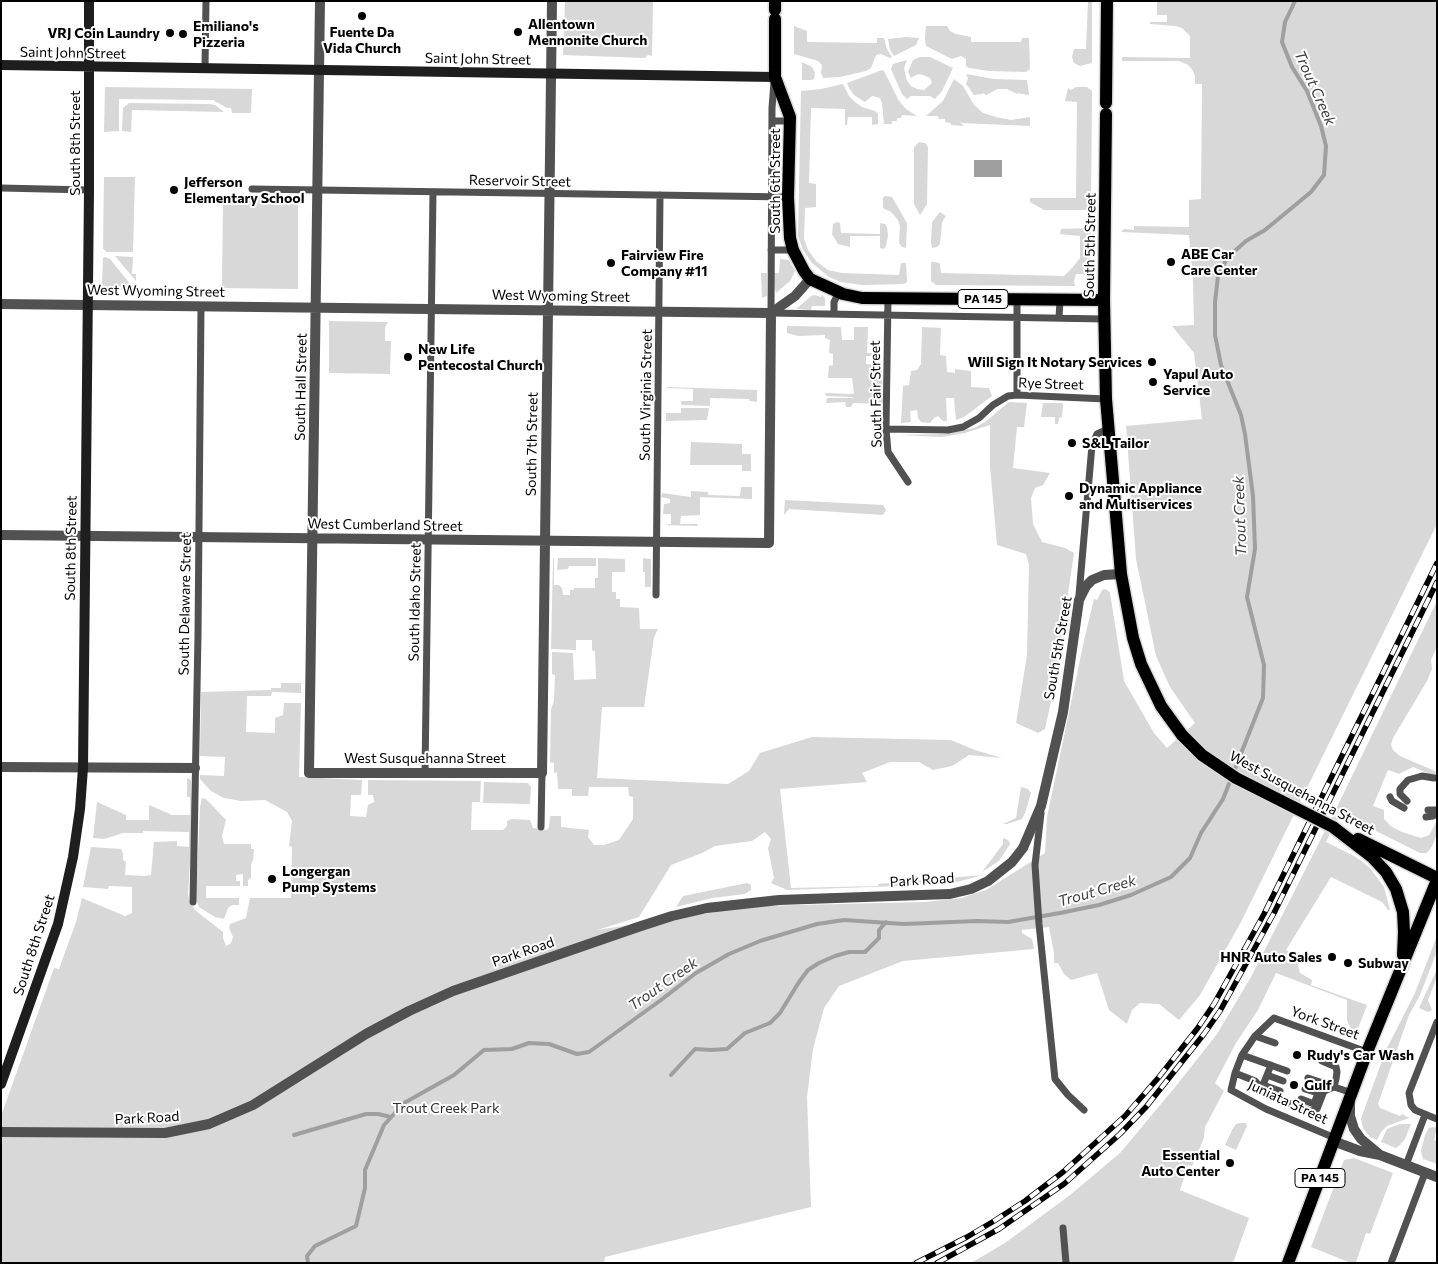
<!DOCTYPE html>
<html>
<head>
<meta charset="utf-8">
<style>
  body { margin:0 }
  #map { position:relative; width:1438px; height:1264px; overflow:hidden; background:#fff; font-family:Commissioner,sans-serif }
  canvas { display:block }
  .frame { position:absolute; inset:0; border:2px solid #000; pointer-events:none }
</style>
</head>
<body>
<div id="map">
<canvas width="1438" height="1264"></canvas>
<div class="frame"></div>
</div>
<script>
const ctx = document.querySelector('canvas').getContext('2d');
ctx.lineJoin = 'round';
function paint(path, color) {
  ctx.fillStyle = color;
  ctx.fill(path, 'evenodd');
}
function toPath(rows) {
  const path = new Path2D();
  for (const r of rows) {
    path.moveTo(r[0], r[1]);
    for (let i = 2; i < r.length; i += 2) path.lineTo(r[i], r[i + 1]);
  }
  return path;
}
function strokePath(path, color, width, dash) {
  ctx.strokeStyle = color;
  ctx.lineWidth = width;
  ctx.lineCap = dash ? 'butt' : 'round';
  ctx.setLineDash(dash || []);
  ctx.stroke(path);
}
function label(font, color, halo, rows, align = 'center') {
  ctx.font = font + ' Commissioner,sans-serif';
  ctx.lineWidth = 4;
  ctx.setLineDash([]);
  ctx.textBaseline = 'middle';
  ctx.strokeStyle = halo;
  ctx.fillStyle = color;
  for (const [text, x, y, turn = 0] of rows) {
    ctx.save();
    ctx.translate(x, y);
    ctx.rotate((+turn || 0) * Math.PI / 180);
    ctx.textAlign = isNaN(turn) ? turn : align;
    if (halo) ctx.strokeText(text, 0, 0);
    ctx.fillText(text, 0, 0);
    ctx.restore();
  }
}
paint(toPath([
  [565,1,653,1,652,56,648,55,645,58,563,55],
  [1088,1,1092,1,1092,63,1080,66,1074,63,1072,57,1074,49,1086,49],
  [1157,1,1437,1,1437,524,1241,922,1200,995,1179,1020,1159,1004,1140,1003,1132,1010,1127,1024,1109,1010,1097,973,1071,980,1064,974,1058,963,1054,963,1054,953,1049,927,1022,930,1022,933,1032,939,1034,949,903,961,839,986,824,1008,813,1049,807,1097,811,1207,605,1257,604,1263,1,1263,1,1116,54,968,59,969,76,922,82,898,125,916,132,913,132,887,109,886,108,889,83,887,91,847,121,849,123,853,123,860,126,862,125,875,145,876,151,875,154,842,177,841,177,846,189,847,189,832,143,831,143,833,123,833,104,839,93,838,97,802,126,815,126,820,149,820,149,805,170,814,171,815,190,815,190,797,187,797,187,778,191,780,192,831,188,894,190,903,196,911,223,932,223,938,226,946,231,943,233,937,229,928,230,924,246,918,250,898,291,898,292,847,289,846,292,821,287,812,265,800,241,801,224,798,211,791,200,779,200,775,224,776,225,757,200,756,201,692,271,690,271,688,281,688,281,683,301,683,301,693,272,692,271,696,247,696,246,732,275,733,275,718,283,715,284,703,301,703,299,777,362,780,361,795,351,795,350,816,366,817,368,805,374,802,373,795,368,795,368,780,481,781,480,802,472,802,471,830,503,830,507,826,507,821,512,819,530,820,533,828,547,830,549,827,550,816,561,816,561,827,589,830,588,837,594,845,604,845,619,840,633,819,633,797,629,796,628,787,589,787,588,796,572,796,572,789,558,789,557,772,554,773,554,763,550,762,551,709,554,701,555,675,552,674,552,652,573,653,574,680,596,679,595,651,592,650,592,640,576,640,576,650,551,649,553,560,554,557,554,585,559,585,562,588,563,595,570,595,570,590,574,590,574,588,595,588,595,578,598,578,598,558,625,559,625,572,612,572,612,592,616,592,616,599,620,599,620,607,639,608,640,629,658,629,654,637,644,707,602,707,597,778,728,784,749,771,760,753,812,737,951,740,975,750,1002,758,969,755,952,766,933,770,919,762,890,762,862,773,867,782,780,789,791,888,878,886,878,884,983,875,953,883,928,885,787,890,771,883,774,878,768,848,771,839,765,832,752,841,715,846,702,853,671,865,639,917,597,930,755,906,925,902,961,898,986,890,1045,853,1047,817,1085,636,1094,599,1097,600,1102,590,1106,589,1110,593,1124,681,1154,733,1167,748,1195,723,1170,687,1156,656,1136,559,1126,426,1202,419,1194,353,1172,326,1194,325,1193,282,1189,235,1121,232,1124,229,1134,230,1134,226,1189,227,1189,200,1201,199,1202,84,1195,84,1195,76,1192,69,1188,65,1179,61,1122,61,1122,57,1190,58,1190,36,1182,28,1175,26,1150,24,1150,22,1167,22,1167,15,1157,15],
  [794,26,807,31,807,42,877,43,877,38,884,38,887,49,892,57,890,58,881,54,876,55,871,68,866,71,840,77,823,78,821,73,822,65,818,61,794,54],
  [926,26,947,26,950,31,956,34,971,37,971,42,1021,42,1022,38,1029,38,1030,69,1026,72,989,71,969,68,966,66,966,59,961,56,952,59,926,46,925,39],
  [906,37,919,38,916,45,894,56,890,50,888,39],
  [920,57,930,57,953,68,942,91,935,99,930,96,911,96,907,99,902,94,891,69,893,64,907,60,904,68,907,81,911,86,917,89,924,90,932,83,930,78,923,75,918,74,911,78,908,72,913,60],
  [802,62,812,67,815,73,814,79,811,80,802,80],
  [882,70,884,71,899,101,906,109,917,116,902,115,901,118,897,118,897,121,892,121,892,124,884,124,882,103,880,98,872,96,865,102,854,95,849,88,847,83],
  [966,74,994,79,1027,80,1029,95,1017,93,1017,94,1007,89,998,89,986,95,983,93,982,94,974,95,966,84,968,78],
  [954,79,963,86,974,105,983,113,996,117,1011,120,1030,117,1030,126,962,123,959,121,964,126,951,125,951,123,945,122,945,119,939,119,938,116,926,116,943,101],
  [843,84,849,96,855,102,862,107,875,111,878,114,878,124,872,125,872,117,848,117,847,125,845,125,845,109,811,108,809,183,816,184,816,207,805,208,804,239,808,250,816,261,828,270,842,273,899,275,901,263,906,263,907,282,904,284,862,285,841,282,829,277,812,263,803,250,798,236,801,91,821,89],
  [105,87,252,89,251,113,232,113,231,108,227,108,213,100,119,99,119,131,104,132],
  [1076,87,1087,87,1092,91,1091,206,1086,210,1044,210,1030,202,1030,198,1076,198,1077,102,1065,101,1068,88,1071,90],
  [129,103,209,104,215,105,224,112,132,110,131,132,122,131,123,108],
  [919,142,925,143,928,147,927,204,920,215,914,204,914,147],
  [104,177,135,177,133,252,107,252,103,249],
  [885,196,892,197,907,223,906,248,902,247,899,243,900,226,898,220,891,212,883,208,883,198],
  [223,197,298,198,298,289,222,288],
  [940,212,946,216,942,222,940,244,937,247,932,248,931,242,932,222],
  [837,222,840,223,841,233,880,234,880,223,885,224,887,227,888,236,886,246,884,249,880,248,880,236,850,236,850,247,838,244,832,234,833,224],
  [1087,228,1091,230,1090,273,1088,278,1084,274,1076,274,1074,281,1075,286,936,285,931,281,931,262,935,262,939,263,940,265,941,273,1064,276,1072,268,1080,258,1080,236,1060,234,1061,229],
  [115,256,133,257,132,274,136,274,136,281],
  [105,257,110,259,131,285,132,290,105,289,102,284,103,258],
  [780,259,789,260,795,271,790,281,776,293,774,285,774,273,779,273],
  [761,273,767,273,767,296,762,298],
  [814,295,821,297,822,295,825,298,825,306,812,306,811,310,796,309,811,296],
  [329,321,388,322,385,327,385,341,391,341,390,374,329,373],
  [787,326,841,327,842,340,854,340,854,327,868,327,867,353,881,353,881,356,866,356,866,364,882,366,883,404,853,403,851,407,846,407,845,402,826,403,827,398,853,398,852,397,826,396,825,393,854,394,852,378,828,378,829,366,833,365,833,354,829,353,830,340,825,338,825,335,798,336,787,333],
  [922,327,941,328,940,355,946,356,947,372,955,373,955,369,971,371,971,387,989,388,992,396,964,417,956,420,954,398,946,398,947,421,943,421,938,416,934,418,930,423,921,422,918,418,917,410,910,411,911,422,901,423,903,386,909,385,911,371,917,370,921,364],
  [667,387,757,390,757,402,750,401,749,399,710,398,710,406,681,405,681,401,693,401,693,389,667,388],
  [1009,402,1027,403,1024,427,1017,427,1013,468,1050,473,1043,485,1035,488,1031,498,1033,524,1042,542,1065,548,1074,553,1054,688,1045,729,1038,733,1016,723,1027,655,1029,565,1026,554,997,545,990,466,990,425,965,433,942,437,899,435,943,434,974,428,985,422],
  [1043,403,1062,403,1063,405,1062,417,1059,418,1058,424,1055,424,1055,417,1041,417],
  [681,408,709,408,707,420,666,421,666,413,681,413],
  [691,442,742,444,742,454,751,454,751,471,742,471,742,465,690,465],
  [741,487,752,487,752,499,700,497,700,515,681,516,680,524,698,524,697,526,663,525,671,524,671,514,663,514,664,504,670,503,670,499,661,497,662,493,691,497,691,491,708,492,708,495,740,496],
  [785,500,883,505,886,510,883,515,789,509,784,515],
  [558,558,596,558,596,566,569,566,568,569,557,570],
  [643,558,651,559,651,587,645,587,645,572,643,572],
  [1437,601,1437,647,1431,660,1432,669,1427,681,1393,738,1391,745,1393,750,1400,756,1437,772,1437,777,1413,767,1399,774,1388,770,1373,806,1384,810,1384,819,1392,827,1402,832,1421,838,1429,835,1437,821,1437,835,1432,846,1427,853,1420,853,1340,813,1326,842,1356,857,1370,868,1384,887,1390,910,1388,910,1382,902,1331,877,1286,950,1295,954,1300,973,1312,980,1311,985,1367,1005,1356,1034,1351,1030,1347,1020,1347,1000,1276,973,1258,1010,1236,1043,1215,1083,1224,1091,1205,1127,1204,1138,1192,1166,1188,1165,1180,1190,1249,1218,1233,1263,971,1263,1005,1243,1070,1195,1120,1153,1176,1086,1217,1034,1251,977,1336,809],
  [484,782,528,783,531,787,530,804,483,803],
  [1021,787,1028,789,1031,793,1025,813,1022,819,1007,824,1003,824,1016,818],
  [202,798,206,799,226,820,222,836,224,844,251,844,251,849,254,849,253,860,251,864,251,878,248,880,248,886,243,886,243,874,236,875,236,881,240,881,240,886,206,886,206,898,239,898,239,905,232,905,228,908,224,919,215,917,199,907,196,899,200,807],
  [1003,838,1008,840,1010,844,999,861,982,872,1003,844],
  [747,883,751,885,751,890,745,894,712,898,676,907,683,896],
  [1437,936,1437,951,1420,995,1409,1015,1378,1104,1380,1108,1400,1116,1402,1114,1409,1118,1387,1126,1381,1132,1377,1140,1370,1137,1363,1128,1361,1119,1363,1113,1386,1050,1415,993],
  [1437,969,1437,977,1428,1000,1432,1010,1428,1012,1419,1008],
  [1240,1123,1246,1123,1247,1126,1236,1150,1225,1145,1232,1130,1236,1124],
  [1400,1124,1411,1124,1405,1139,1400,1145,1396,1148,1381,1142,1387,1129],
  [1433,1127,1437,1128,1434,1140,1437,1141,1437,1164,1423,1159,1421,1151,1425,1135,1429,1128],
  [1354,1158,1393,1173,1370,1234,1366,1233,1356,1262,1351,1263,1311,1247,1344,1160]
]), '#d8d8d8');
paint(toPath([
  [974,160,1002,160,1002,177,974,177]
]), '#9f9f9f');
strokePath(toPath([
  [671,1075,695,1049,711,1050,727,1049,745,1033,770,1023,780,1013,799,982,808,970,819,963,835,956,849,952,865,952,879,938,879,930,886,922],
  [294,1135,366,1114,378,1114,391,1117],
  [308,1263,307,1256,315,1246,356,1226,365,1188,365,1170,384,1125,404,1103,454,1075,484,1050,512,1049,529,1043,549,1044,577,1054,589,1052,661,1000,696,973,729,954,760,941,817,924,844,920,904,924,977,921,1008,922,1060,913,1099,905,1131,895,1171,877,1190,858,1201,833,1223,799,1263,698,1264,665,1247,597,1255,549,1253,496,1245,434,1241,415,1221,365,1215,335,1215,302,1218,276,1227,258,1246,241,1265,230,1311,192,1324,175,1326,146,1321,126,1307,91,1292,67,1282,42,1285,22,1295,1]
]), '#9f9f9f', 4);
const primary = toPath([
  [775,10,775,1],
  [775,19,775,77,790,117,788,197,790,238,793,250,804,271,810,279,843,294,862,298,1104,300],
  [1106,103,1107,1],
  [1106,114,1104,300,1106,399,1121,574,1133,638,1141,664,1161,706,1182,735],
  [1333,827,1372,857,1386,872,1396,889,1403,912,1404,932,1403,955],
  [1358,839,1437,878],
  [1288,1263,1367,1052,1437,880]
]);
strokePath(primary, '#dbdbdb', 15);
strokePath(toPath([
  [205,68,206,1],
  [774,82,772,108,771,313,1104,319],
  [772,121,790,121],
  [1,188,89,190],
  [252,189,788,197],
  [771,250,793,250],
  [888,299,886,429,888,452,908,482],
  [834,314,834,302,839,292],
  [1059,318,1060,300],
  [1017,395,1017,300],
  [886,429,948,430,963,427,979,418,993,405,1008,396,1017,395,1106,399],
  [656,595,660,195],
  [1079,595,1092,445,1097,434,1108,429],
  [425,773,433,192],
  [1390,797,1392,801,1404,808],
  [1407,801,1400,794,1400,789,1408,780,1422,776,1434,778],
  [1428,810,1436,810],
  [1041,813,1035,865,1039,924,1055,1079,1068,1095,1084,1110],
  [1426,817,1433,816],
  [541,827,542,773],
  [193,902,198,635,201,307],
  [1437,1022,1409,1093,1411,1105,1415,1110,1437,1119],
  [1255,1036,1275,1043],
  [1242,1055,1287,1071],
  [1271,1065,1263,1085,1280,1091],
  [1235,1073,1255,1081,1269,1096,1311,1111,1317,1109,1324,1091,1334,1087,1336,1079,1337,1072,1336,1067,1322,1061],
  [1267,1075,1283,1081],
  [1308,1078,1352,1093],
  [1305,1089,1318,1093],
  [1301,1099,1314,1104,1322,1082],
  [1335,1138,1266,1109,1231,1090,1235,1073,1242,1055,1255,1036,1274,1018,1367,1052],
  [1406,1165,1425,1115],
  [1063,1228,1066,1263],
  [1391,1263,1425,1173]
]), '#515151', 7);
strokePath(toPath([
  [320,1,309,773,542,773,552,1],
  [1,304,771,313,795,296,810,279],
  [1,535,769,543,771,313],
  [1,767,195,768],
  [1350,1103,1350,1116,1354,1129,1361,1139,1379,1154],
  [1,1132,165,1133,209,1124,253,1105,366,1034,409,1011,453,991,638,927,672,916,707,908,779,900,950,894,971,889,988,881,1012,862,1023,848,1041,806,1063,712,1079,600,1086,586,1092,580,1104,575,1121,574],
  [1333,1141,1360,1151,1380,1155,1437,1177]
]), '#515151', 10);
strokePath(toPath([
  [1,65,775,77],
  [1,1084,58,924,73,857,80,809,83,768,89,190,89,1]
]), '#1e1e1e', 10);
strokePath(primary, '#000', 12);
const rail = toPath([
  [916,1263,967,1237,994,1221,1025,1201,1063,1172,1125,1116,1159,1077,1197,1029,1214,1004,1264,914,1437,563],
  [937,1263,999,1229,1064,1184,1120,1134,1146,1107,1204,1034,1220,1011,1274,913,1437,582]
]);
strokePath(rail, '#000', 5.5);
strokePath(rail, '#fff', 4, [11]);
const primaryBridge = toPath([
  [1182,735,1202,755,1236,778,1333,827]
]);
strokePath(primaryBridge, '#dbdbdb', 15, []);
strokePath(primaryBridge, '#000', 12);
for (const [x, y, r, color] of [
  [362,16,5,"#000"],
  [518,32,5,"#000"],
  [170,33,5,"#000"],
  [183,34,5,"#000"],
  [174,190,5,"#000"],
  [1171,262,5,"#000"],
  [611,263,5,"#000"],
  [408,357,5,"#000"],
  [1152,362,5,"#000"],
  [1153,382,5,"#000"],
  [1072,443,5,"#000"],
  [1069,496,5,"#000"],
  [272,879,5,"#000"],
  [1332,957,5,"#000"],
  [1348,963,5,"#000"],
  [1297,1055,5,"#000"],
  [1294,1085,5,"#000"],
  [1230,1163,5,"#000"]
]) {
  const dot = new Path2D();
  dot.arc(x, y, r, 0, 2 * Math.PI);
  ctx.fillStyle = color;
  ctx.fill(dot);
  strokePath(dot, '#fff', 2);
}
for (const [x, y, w] of [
  [983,299,50],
  [1320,1178,50]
]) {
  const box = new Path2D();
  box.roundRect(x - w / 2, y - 9.5, w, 19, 4);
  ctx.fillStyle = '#fff';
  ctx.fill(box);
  strokePath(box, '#000', 1);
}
label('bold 12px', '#000', null, [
  ["PA 145",983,299],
  ["PA 145",1320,1178]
]);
label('bold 14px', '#000', '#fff', [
  ["Allentown",528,24],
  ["Mennonite Church",528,40],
  ["Emiliano's",193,26],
  ["Pizzeria",193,42],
  ["Fuente Da",362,32,"center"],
  ["Vida Church",362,48,"center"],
  ["VRJ Coin Laundry",160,33,"right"],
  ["Jefferson",184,182],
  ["Elementary School",184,198],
  ["ABE Car",1181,254],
  ["Care Center",1181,270],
  ["Fairview Fire",621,255],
  ["Company #11",621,271],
  ["New Life",418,349],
  ["Pentecostal Church",418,365],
  ["Will Sign It Notary Services",1142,362,"right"],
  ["Yapul Auto",1163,374],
  ["Service",1163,390],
  ["S&L Tailor",1082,443],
  ["Dynamic Appliance",1079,488],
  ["and Multiservices",1079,504],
  ["Longergan",282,871],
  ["Pump Systems",282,887],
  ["HNR Auto Sales",1322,957,"right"],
  ["Subway",1358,963],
  ["Rudy's Car Wash",1307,1055],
  ["Gulf",1304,1085],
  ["Essential",1220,1155,"right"],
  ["Auto Center",1220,1171,"right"]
], 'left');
label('14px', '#000', '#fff', [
  ["Saint John Street",73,53,1],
  ["Saint John Street",478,59,1],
  ["South 8th Street",75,143,-90],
  ["Reservoir Street",520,181,1],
  ["South 6th Street",775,181,-90],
  ["South 5th Street",1090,245,-89],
  ["West Wyoming Street",156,291,1],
  ["West Wyoming Street",561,296,1],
  ["Rye Street",1051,384,2],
  ["South Hall Street",301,387,-89],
  ["South Fair Street",876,394,-91],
  ["South Virginia Street",646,395,-89],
  ["South 7th Street",532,444,-89],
  ["West Cumberland Street",385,525,1],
  ["South 8th Street",71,548,-89],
  ["South Idaho Street",415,602,-89],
  ["South Delaware Street",185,604,-89],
  ["South 5th Street",1058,648,-80],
  ["West Susquehanna Street",425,758],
  ["West Susquehanna Street",1302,793,28],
  ["Park Road",922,880,-4],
  ["South 8th Street",34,945,-72],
  ["Park Road",523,952,-19],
  ["York Street",1325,1023,20],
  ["Juniata Street",1288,1102,25],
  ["Park Road",147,1118,-3]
]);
label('14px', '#2f2f2f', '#fff', [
  ["Trout Creek Park",446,1108]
]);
label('italic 15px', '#404040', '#fff', [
  ["Trout Creek",1315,88,66],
  ["Trout Creek",1240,516,-92],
  ["Trout Creek",1097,891,-16],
  ["Trout Creek",663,984,-35]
]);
</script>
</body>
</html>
